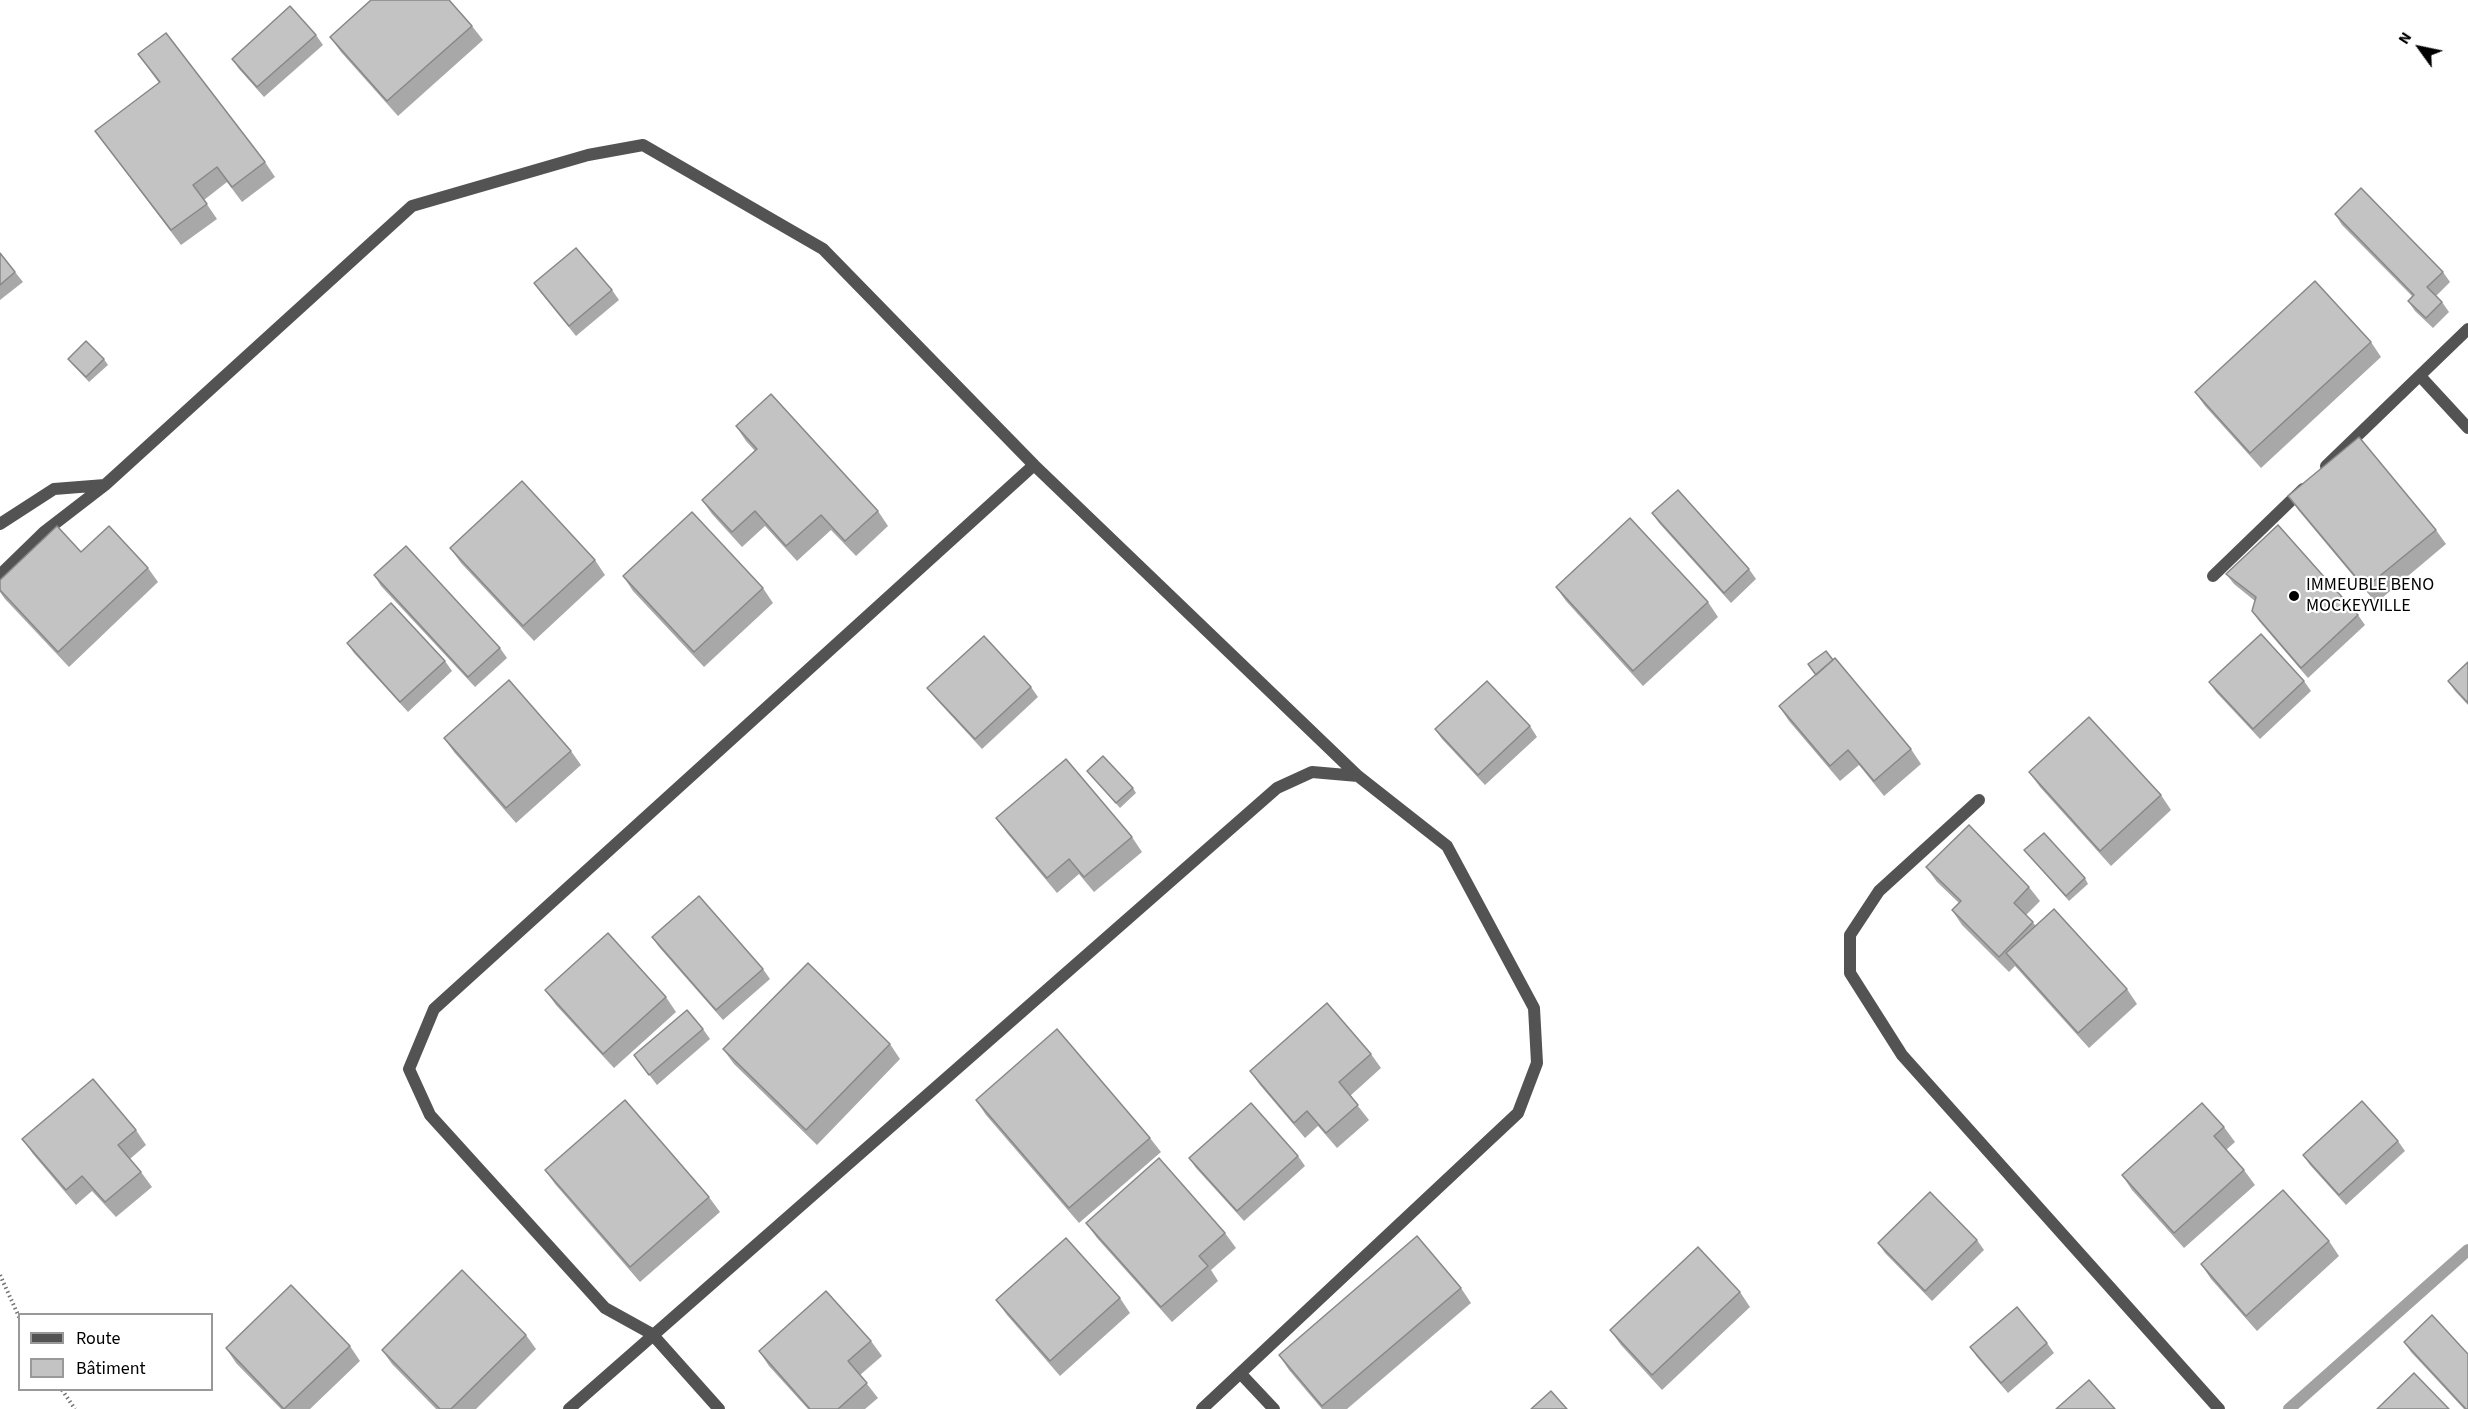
<!DOCTYPE html>
<html>
<head>
<meta charset="utf-8">
<style>
  body { margin:0 }
  #map { position:relative; width:2468px; height:1409px; overflow:hidden; background:#fff; font-family:"Source Sans 3",sans-serif }
  canvas { display:block }
  .legend { position:absolute; left:18px; top:1313px; width:195px; height:78px; box-sizing:border-box; background:#fff; border:2px solid #999; margin:0; padding:8px 10px; list-style:none; font-size:18px; color:#000 }
  .legend li { display:flex; align-items:center; gap:12px; height:30px }
  .legend b { width:30px; border:2px solid #999 }
  .north { position:absolute; left:2390px; top:18px; width:60px; height:60px; -webkit-text-stroke:4px #fff; paint-order:stroke; rotate:303deg; font-size:16px; font-weight:700; line-height:24px; text-align:center; color:#000 }
  .north::after { content:''; display:block; margin:auto; width:21px; height:27px; background:#000; clip-path:polygon(50% 0,100% 100%,50% 72%,0 100%) }
</style>
</head>
<body>
<div id="map">
<canvas width="2468" height="1409"></canvas>
<ul class="legend">
<li><b style="height:8px;background:#535353"></b>Route</li>
<li><b style="height:16px;background:#c3c3c3"></b>Bâtiment</li>
</ul>
<div class="north">N</div>
</div>
<script>
const ctx = document.querySelector('canvas').getContext('2d');
ctx.lineJoin = 'round';
function toPath(rows) {
  const path = new Path2D();
  for (const r of rows) {
    path.moveTo(r[0], r[1]);
    for (let i = 2; i < r.length; i += 2) path.lineTo(r[i], r[i + 1]);
  }
  return path;
}
function strokePath(path, color, width, dash) {
  ctx.strokeStyle = color;
  ctx.lineWidth = width;
  ctx.lineCap = dash ? 'butt' : 'round';
  ctx.setLineDash(dash || []);
  ctx.stroke(path);
}
function paint(path, color) {
  ctx.fillStyle = color;
  ctx.fill(path, 'evenodd');
}
function label(font, color, halo, rows, align = 'center') {
  ctx.font = font + ' "Source Sans 3",sans-serif';
  ctx.lineWidth = 4.5;
  ctx.setLineDash([]);
  ctx.textBaseline = 'middle';
  ctx.strokeStyle = halo;
  ctx.fillStyle = color;
  for (const [text, x, y, turn = 0] of rows) {
    ctx.save();
    ctx.translate(x, y);
    ctx.rotate((+turn || 0) * Math.PI / 180);
    ctx.textAlign = isNaN(turn) ? turn : align;
    if (halo) ctx.strokeText(text, 0, 0);
    ctx.fillText(text, 0, 0);
    ctx.restore();
  }
}
strokePath(toPath([
  [2289,1409,2468,1250]
]), '#a1a1a1', 12);
strokePath(toPath([
  [0,1275,20,1319],
  [62,1390,75,1409]
]), '#757575', 4, [1.5, 3]);
strokePath(toPath([
  [2420,376,2468,428],
  [1034,465,1358,776,1447,846,1534,1008,1537,1063,1518,1113,1202,1409],
  [2326,466,2468,329],
  [0,524,54,489,105,485,412,206,588,155,643,145,823,249,1034,465,434,1009,409,1069,430,1115,605,1308,652,1334,719,1409],
  [0,575,44,532,105,485],
  [2213,576,2303,489],
  [1979,800,1879,891,1850,935,1850,973,1902,1055,2219,1409],
  [1241,1374,1274,1409],
  [569,1409,1277,788,1312,772,1358,776]
]), '#535353', 12);
paint(toPath([
  [472,26,483,40,398,116,341,52,330,37],
  [316,35,323,45,264,97,239,69,232,59],
  [138,54,265,162,275,177,242,202,227,182,204,200,217,219,181,245,95,131,159,83],
  [2335,214,2443,272,2450,282,2436,296,2442,302,2449,312,2433,328,2415,311,2408,301,2412,296,2342,225],
  [0,253,23,282,0,300],
  [534,283,612,290,619,300,576,336,541,293],
  [2371,342,2381,357,2261,468,2205,406,2195,392],
  [68,359,104,359,108,365,89,382,72,364],
  [736,426,878,511,888,526,856,556,831,530,797,561,765,526,742,547,712,514,702,500,755,451,746,441],
  [2288,496,2436,530,2446,544,2376,603,2299,511],
  [1652,513,1749,569,1756,579,1731,603,1659,523],
  [450,548,595,560,605,575,534,641,461,563],
  [81,552,148,568,158,582,69,667,5,599,0,592,0,580],
  [2226,574,2358,615,2365,625,2308,678,2259,621,2252,611,2255,601,2234,584],
  [374,575,500,648,507,658,475,687,381,586],
  [623,576,763,588,773,603,704,667,633,591],
  [1556,587,1708,602,1718,617,1643,686,1566,601],
  [347,643,445,661,452,671,408,712,354,653],
  [1833,660,1911,749,1921,764,1884,796,1859,765,1840,781,1789,721,1779,706],
  [2468,662,2468,705,2455,691,2448,681],
  [2304,681,2311,691,2260,739,2216,692,2209,682],
  [1031,687,1038,697,982,749,935,698,927,688],
  [1530,726,1537,737,1485,785,1442,739,1435,729],
  [444,738,571,751,581,765,516,823,454,752],
  [1087,771,1133,788,1136,793,1120,808],
  [2029,772,2161,795,2171,810,2111,866,2040,787],
  [996,818,1132,837,1142,852,1094,892,1079,874,1057,893,1007,833],
  [2024,850,2085,878,2088,884,2069,901],
  [1926,867,2029,887,2040,901,2026,915,2036,926,2127,989,2137,1004,2089,1048,2015,966,2009,972,1962,925,1952,910,1959,903,1937,882],
  [652,937,763,969,770,979,723,1020,659,947],
  [545,990,666,997,676,1012,614,1068,556,1005],
  [703,1029,710,1039,657,1085,634,1055],
  [890,1044,900,1059,817,1145,734,1064,723,1049],
  [1371,1054,1381,1068,1350,1096,1369,1120,1337,1148,1318,1126,1305,1138,1260,1085,1250,1071],
  [976,1100,1150,1138,1161,1152,1079,1223,986,1115],
  [2224,1127,2235,1142,2226,1150,2244,1170,2255,1185,2184,1248,2132,1190,2122,1175],
  [136,1130,146,1145,130,1159,141,1172,152,1187,116,1217,92,1191,76,1205,33,1154,22,1139],
  [2398,1141,2405,1151,2346,1205,2310,1165,2303,1155],
  [1298,1156,1305,1166,1244,1221,1196,1168,1189,1158],
  [545,1170,709,1197,720,1212,640,1282,555,1184],
  [1086,1223,1225,1233,1236,1248,1211,1270,1218,1281,1172,1322,1097,1238],
  [1977,1240,1984,1250,1932,1301,1885,1253,1878,1243],
  [2329,1241,2339,1256,2257,1331,2211,1279,2201,1264],
  [1461,1288,1471,1303,1347,1409,1322,1409,1289,1370,1279,1355],
  [1740,1292,1750,1307,1662,1390,1621,1345,1610,1330],
  [1120,1298,1130,1313,1060,1376,1007,1315,996,1300],
  [526,1335,536,1349,476,1409,436,1409,392,1364,382,1350],
  [871,1341,882,1356,860,1375,878,1398,865,1409,808,1409,769,1366,759,1351],
  [2404,1342,2468,1409,2464,1409,2411,1352],
  [2047,1343,2054,1353,2008,1393,1977,1357,1970,1347],
  [350,1346,360,1361,310,1409,281,1409,236,1363,226,1348]
]), '#a8a8a8');
const building = toPath([
  [371,0,449,0,472,26,387,101,330,37,371,0],
  [290,6,316,35,257,87,232,59,290,6],
  [166,33,265,162,232,187,217,167,193,185,207,204,171,230,95,131,160,82,138,54,166,33],
  [2361,188,2443,272,2427,287,2442,302,2426,318,2408,301,2414,295,2335,214,2361,188],
  [576,248,612,290,569,326,534,283,576,248],
  [0,253,15,272,0,285,0,253],
  [2315,281,2371,342,2250,453,2195,392,2315,281],
  [86,341,104,359,86,377,68,359,86,341],
  [771,394,878,511,845,541,821,515,786,546,755,511,732,532,702,500,757,449,736,426,771,394],
  [2359,437,2436,530,2365,588,2288,496,2359,437],
  [522,481,595,560,523,626,450,548,522,481],
  [1678,490,1749,569,1724,593,1652,513,1678,490],
  [692,512,763,588,694,652,623,576,692,512],
  [1630,518,1708,602,1633,671,1556,587,1630,518],
  [2278,525,2358,615,2301,668,2252,611,2256,597,2226,574,2278,525],
  [57,526,81,552,109,526,148,568,58,652,0,590,0,580,57,526],
  [406,546,500,648,468,677,374,575,406,546],
  [391,603,445,661,400,702,347,643,391,603],
  [2261,634,2304,681,2253,729,2209,682,2261,634],
  [984,636,1031,687,975,739,927,688,984,636],
  [1826,651,1833,660,1816,675,1808,664,1826,651],
  [1835,658,1911,749,1874,781,1848,750,1830,766,1779,706,1835,658],
  [2468,662,2468,703,2448,681,2468,662],
  [509,680,571,751,506,808,444,738,509,680],
  [1487,681,1530,726,1478,775,1435,729,1487,681],
  [2089,717,2161,795,2100,851,2029,772,2089,717],
  [1103,756,1133,788,1116,803,1087,771,1103,756],
  [1066,759,1132,837,1084,877,1069,859,1047,878,996,818,1066,759],
  [1969,825,2029,887,2014,903,2033,922,1999,957,1952,910,1961,901,1926,867,1969,825],
  [2044,833,2085,878,2066,896,2024,850,2044,833],
  [699,896,763,969,716,1010,652,937,699,896],
  [2054,909,2127,989,2078,1033,2006,953,2054,909],
  [608,933,666,997,603,1054,545,990,608,933],
  [808,963,890,1044,806,1130,723,1049,808,963],
  [1327,1003,1371,1054,1339,1082,1358,1105,1326,1133,1307,1111,1294,1123,1250,1071,1327,1003],
  [687,1010,703,1029,649,1075,634,1055,687,1010],
  [1057,1029,1150,1138,1069,1208,976,1100,1057,1029],
  [93,1079,136,1130,118,1145,141,1172,105,1202,82,1176,66,1190,22,1139,93,1079],
  [625,1100,709,1197,630,1267,545,1170,625,1100],
  [2362,1101,2398,1141,2339,1195,2303,1155,2362,1101],
  [1251,1103,1298,1156,1237,1211,1189,1158,1251,1103],
  [2202,1103,2224,1127,2214,1136,2244,1170,2174,1233,2122,1175,2202,1103],
  [1159,1158,1225,1233,1199,1256,1208,1266,1161,1307,1086,1223,1159,1158],
  [2283,1190,2329,1241,2246,1316,2201,1264,2283,1190],
  [1930,1192,1977,1240,1925,1291,1878,1243,1930,1192],
  [1417,1236,1461,1288,1322,1406,1279,1355,1417,1236],
  [1066,1238,1120,1298,1050,1361,996,1300,1066,1238],
  [1698,1247,1740,1292,1652,1375,1610,1330,1698,1247],
  [462,1270,526,1335,451,1409,440,1409,382,1350,462,1270],
  [291,1285,350,1346,284,1409,226,1348,291,1285],
  [826,1291,871,1341,848,1361,867,1383,838,1409,810,1409,759,1351,826,1291],
  [2017,1307,2047,1343,2001,1383,1970,1347,2017,1307],
  [2432,1315,2468,1354,2468,1409,2466,1409,2404,1342,2432,1315],
  [2414,1373,2449,1409,2377,1409,2414,1373],
  [2089,1380,2115,1409,2056,1409,2089,1380],
  [1551,1391,1567,1409,1531,1409,1551,1391]
]);
paint(building, '#c3c3c3');
strokePath(building, '#888', 1.5);
for (const [x, y, r, color] of [
  [2294,596,6,"#000"]
]) {
  const dot = new Path2D();
  dot.arc(x, y, r, 0, 2 * Math.PI);
  ctx.fillStyle = color;
  ctx.fill(dot);
  strokePath(dot, '#fff', 2);
}
label('18px', '#000', '#fff', [
  ["IMMEUBLE BENO",2306,586],
  ["MOCKEYVILLE",2306,607]
], 'left');
</script>
</body>
</html>
